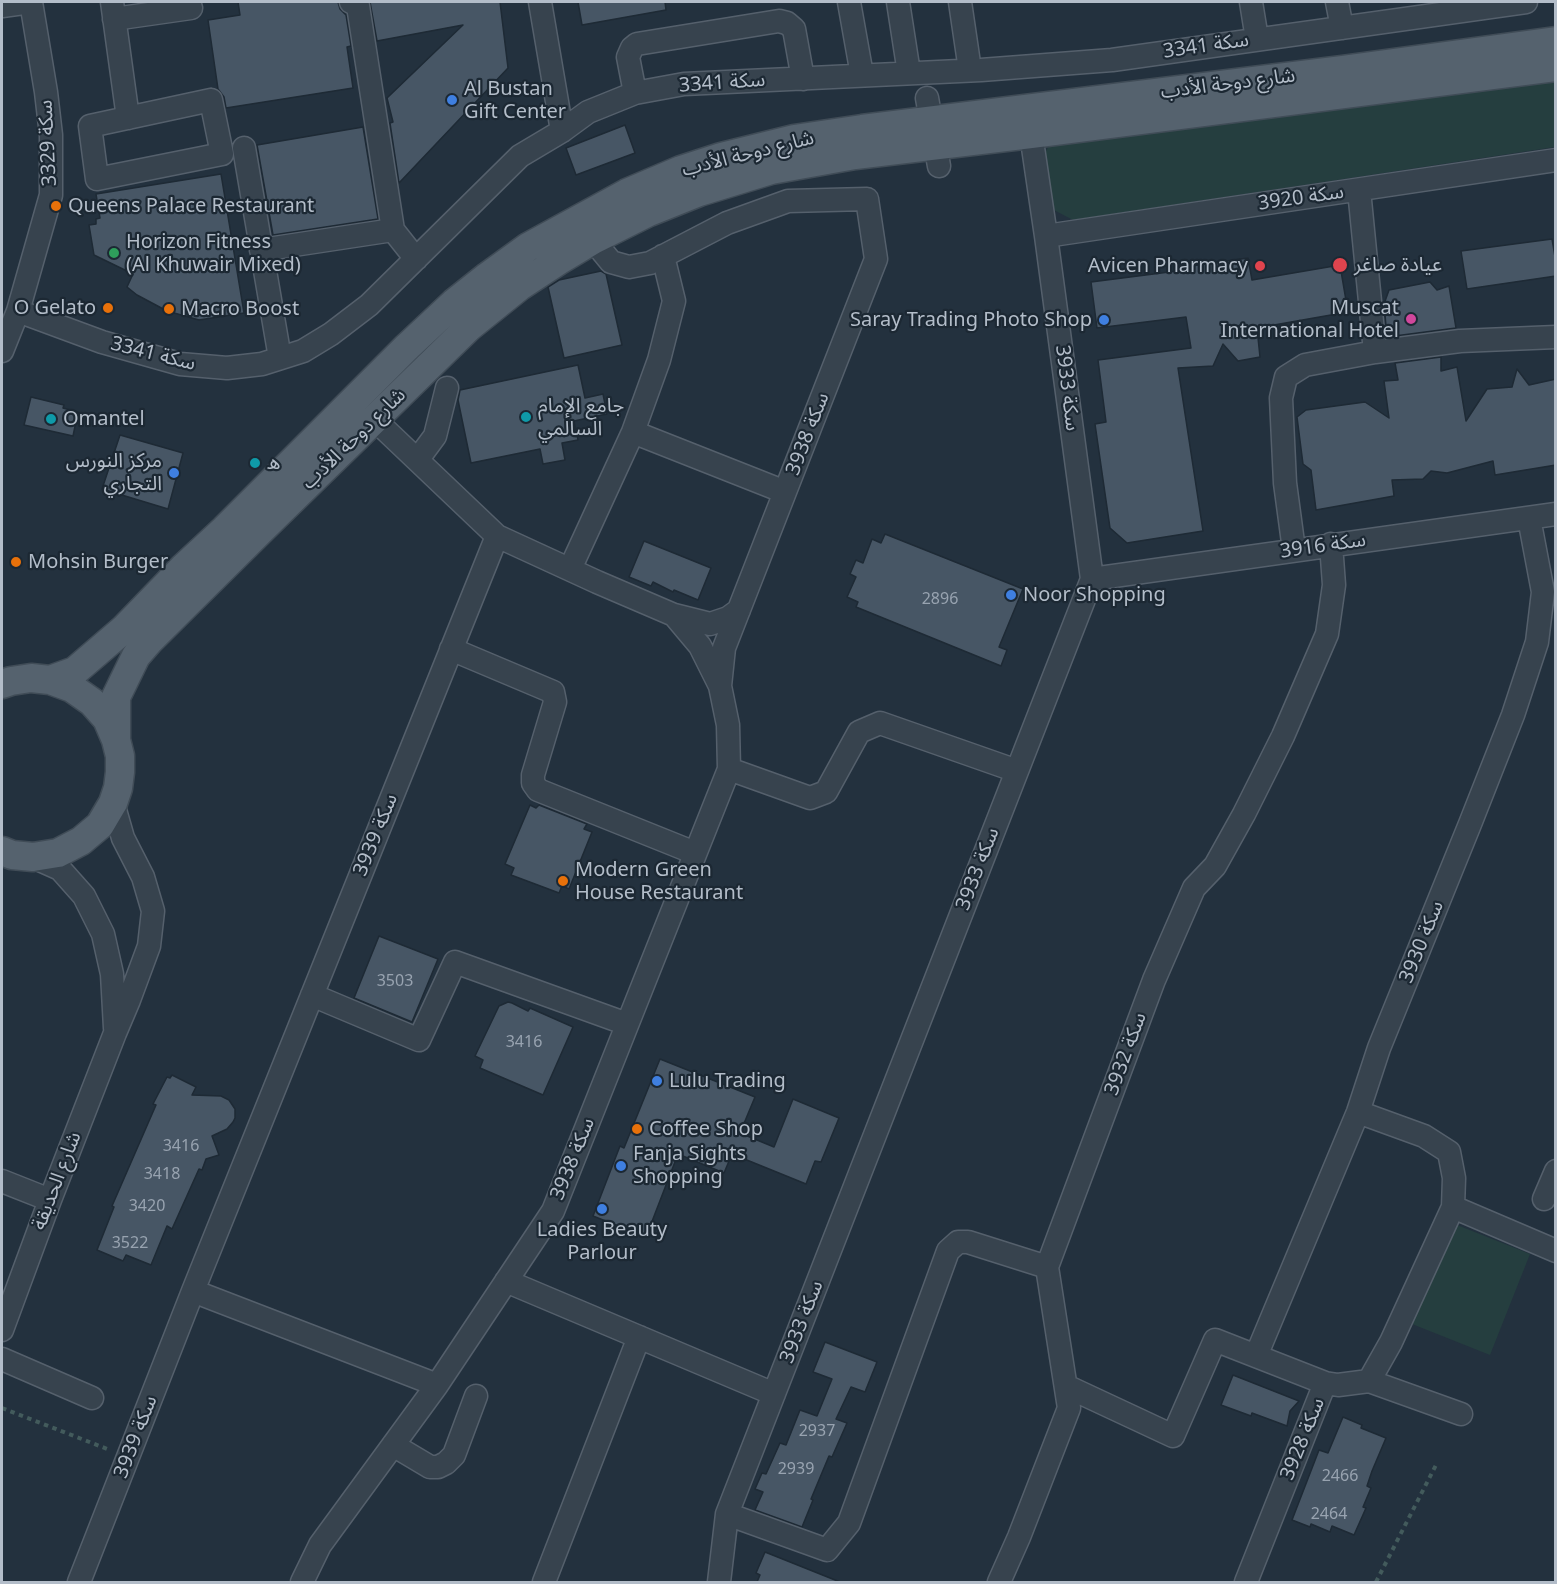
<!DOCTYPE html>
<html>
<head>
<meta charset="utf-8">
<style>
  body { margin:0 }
  #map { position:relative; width:1557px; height:1584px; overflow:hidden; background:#23313e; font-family:"Noto Sans",sans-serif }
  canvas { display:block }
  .frame { position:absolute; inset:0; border:3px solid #b3bdc9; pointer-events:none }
</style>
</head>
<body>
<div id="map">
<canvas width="1557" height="1584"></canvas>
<div class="frame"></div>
</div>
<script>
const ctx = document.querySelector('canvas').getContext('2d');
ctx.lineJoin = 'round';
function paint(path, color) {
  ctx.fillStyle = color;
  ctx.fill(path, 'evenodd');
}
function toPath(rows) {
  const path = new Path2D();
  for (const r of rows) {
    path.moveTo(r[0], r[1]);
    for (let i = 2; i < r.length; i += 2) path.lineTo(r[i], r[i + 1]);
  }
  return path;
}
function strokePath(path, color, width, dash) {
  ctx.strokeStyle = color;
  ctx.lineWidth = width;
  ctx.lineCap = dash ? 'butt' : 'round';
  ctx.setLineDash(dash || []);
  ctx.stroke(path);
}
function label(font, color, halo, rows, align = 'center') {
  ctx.font = font + ' "Noto Sans","Noto Sans Arabic",sans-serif';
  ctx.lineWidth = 4.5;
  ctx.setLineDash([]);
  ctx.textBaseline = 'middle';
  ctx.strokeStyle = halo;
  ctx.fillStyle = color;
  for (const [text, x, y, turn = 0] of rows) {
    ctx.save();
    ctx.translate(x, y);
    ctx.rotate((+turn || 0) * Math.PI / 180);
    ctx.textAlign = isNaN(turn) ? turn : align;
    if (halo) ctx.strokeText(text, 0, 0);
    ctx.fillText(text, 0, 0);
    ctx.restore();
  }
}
paint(toPath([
  [1555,81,1555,147,1073,220,1052,209,1045,152,1052,142],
  [1452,1223,1530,1254,1490,1355,1412,1324]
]), '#253e3f');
const building = toPath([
  [238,2,338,2,340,9,346,15,351,46,347,47,353,88,226,108,224,97,218,89,208,20,240,15,238,2],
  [370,2,500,2,508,68,399,183,390,123,393,122,387,98,463,25,377,41,370,2],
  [578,2,665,2,666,10,582,25,578,2],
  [625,125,635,153,576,175,566,148,625,125],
  [363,127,378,219,273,235,257,145,363,127],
  [221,174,244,313,199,320,167,311,137,295,127,287,133,274,94,255,89,225,96,224,96,219,100,218,96,194,221,174],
  [1552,239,1556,263,1556,276,1467,289,1461,251,1552,239],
  [1248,258,1252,280,1340,265,1348,312,1257,328,1260,357,1238,361,1223,344,1213,366,1178,368,1203,531,1127,543,1110,528,1095,424,1106,422,1098,360,1191,348,1186,317,1097,328,1091,282,1177,271,1177,268,1248,258],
  [601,271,606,274,622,345,564,358,548,287,559,280,601,271],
  [1430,282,1437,290,1449,286,1456,328,1387,337,1384,304,1389,290,1430,282],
  [1441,357,1441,371,1457,367,1466,421,1487,389,1512,387,1517,369,1529,385,1556,379,1556,465,1495,475,1493,461,1447,473,1431,471,1423,479,1392,480,1394,496,1316,510,1311,470,1303,464,1297,417,1306,410,1365,402,1389,418,1384,381,1398,380,1395,363,1441,357],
  [578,365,585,398,603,394,607,414,574,421,578,440,562,443,565,460,543,464,540,449,471,463,458,400,460,390,578,365],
  [31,397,64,405,63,408,78,412,73,436,24,425,31,397],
  [120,435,183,453,168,509,102,489,120,435],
  [885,534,1023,589,999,647,1007,650,1001,666,856,607,858,602,847,597,856,577,850,574,856,560,863,563,872,539,881,543,885,534],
  [644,541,711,568,698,600,674,590,673,592,653,582,651,586,629,577,644,541],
  [530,805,536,808,539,805,587,824,584,829,592,832,569,889,562,886,559,893,511,875,514,868,505,864,530,805],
  [379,936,438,959,412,1022,354,998,379,936],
  [508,1002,512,1003,528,1011,530,1008,573,1027,543,1095,480,1068,483,1060,475,1056,499,1006,508,1002],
  [660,1059,755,1097,740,1133,774,1147,793,1099,839,1118,821,1162,815,1161,806,1184,732,1154,724,1173,678,1154,646,1237,593,1216,620,1146,624,1148,660,1059],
  [172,1075,196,1087,192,1095,221,1096,229,1100,235,1109,235,1118,233,1122,227,1129,212,1136,219,1155,206,1159,202,1170,199,1169,172,1229,167,1226,151,1265,126,1255,123,1261,97,1250,114,1207,112,1206,156,1105,153,1104,167,1077,170,1078,172,1075],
  [825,1342,877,1362,865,1392,851,1387,836,1419,847,1423,832,1457,829,1456,811,1499,813,1500,802,1527,755,1510,763,1492,755,1489,762,1473,766,1474,780,1443,786,1445,800,1410,817,1416,832,1379,813,1372,825,1342],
  [1233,1375,1299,1401,1290,1411,1287,1426,1252,1413,1251,1416,1221,1405,1233,1375],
  [1343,1417,1362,1425,1361,1428,1386,1438,1372,1471,1367,1486,1371,1488,1363,1507,1366,1508,1354,1535,1332,1526,1330,1532,1311,1524,1310,1527,1292,1520,1319,1450,1328,1453,1343,1417],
  [765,1552,840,1582,757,1582,760,1575,756,1573,765,1552]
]);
paint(building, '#475665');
strokePath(building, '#1e2a35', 1.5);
const minor = toPath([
  [112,2,128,118],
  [351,2,358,6,393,230,416,259],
  [540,2,562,131],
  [849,2,862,75],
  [898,2,909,73],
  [960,2,970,70],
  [1251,2,1257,39],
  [1337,2,1342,28],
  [2,6,31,2],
  [114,19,191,8],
  [635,93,628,57,632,48,637,44,779,21,787,23,794,29,803,79],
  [927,98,939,166],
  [211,100,222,154,97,179,90,126,211,100],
  [244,148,280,358],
  [1046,236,1556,160],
  [593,240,611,262,629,267,650,263,727,223,788,201,867,199,876,259,724,648,720,686],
  [261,250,393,230],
  [18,311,102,342,180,364,227,368,262,364,303,351,331,334,369,305,520,156,562,131,588,112,635,93,684,84,981,70,1112,60,1526,2],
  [2,351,18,311,51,195,51,135,46,92,31,2],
  [1375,352,1460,341,1556,337],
  [633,432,785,492],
  [418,459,435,436,447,388],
  [1294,550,1285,483,1281,398,1286,377,1305,365,1375,352,1359,190],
  [570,569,633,432,659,360,674,301,663,256],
  [1092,579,1556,514],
  [674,615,710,624,728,618,739,610],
  [451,649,553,692,555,702,533,775,533,783,538,790,695,853],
  [729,769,810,798,826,792,859,732,880,723,1017,771],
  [33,857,60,869,84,896,103,934,112,974,115,1028],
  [312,995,419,1040,455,962,627,1024],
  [1358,1112,1424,1136,1449,1152,1454,1178,1453,1207,1556,1251],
  [2,1181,50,1200],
  [1544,1199,1556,1171],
  [506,1281,774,1394],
  [193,1291,437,1385],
  [2,1330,50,1200,115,1033,129,1000,149,946,153,911,143,877,123,838,113,803],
  [1256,1356,1358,1112,1379,1048,1470,824,1513,715,1537,642,1543,592,1529,518],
  [2,1359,92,1398],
  [1369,1381,1461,1414],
  [1066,1386,1173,1436,1215,1340,1325,1383,1338,1385,1369,1381,1391,1342,1453,1207],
  [393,1445,430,1467,438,1467,446,1463,454,1455,476,1396],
  [727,1514,827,1550,849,1523,948,1251,958,1242,968,1242,1047,1267],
  [79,1582,193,1291,497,536],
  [302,1582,320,1545,437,1385,553,1211,729,769,728,725,720,686,700,646,674,615,597,582,497,536,374,419],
  [544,1582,639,1337],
  [719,1582,727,1514,1092,579,1046,236,1031,134],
  [999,1582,1019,1537,1069,1408,1047,1267,1154,980,1194,888,1215,866,1244,814,1283,736,1327,634,1334,585,1331,544],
  [1246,1582,1325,1383]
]);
const major = toPath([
  [50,680,75,671,124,629,184,567,225,529,407,347,454,303,488,276,528,247,627,193,681,170,721,157,794,139,862,129,1343,70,1556,41],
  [2,684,11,681,31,678,50,680,72,688,92,702,107,719,116,740,120,756,120,772,118,788,113,803,100,825,81,841,58,853,33,857,12,855,2,851],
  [116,740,116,697,136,656,149,641,261,530,469,327,520,286,558,261,593,240,649,212,699,192,771,170,855,155,1031,134,1556,67]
]);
strokePath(minor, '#55606c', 25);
strokePath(major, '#404c57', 31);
strokePath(toPath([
  [2,1408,110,1450],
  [1376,1582,1436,1465]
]), '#435b5c', 4, [4.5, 4.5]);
strokePath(minor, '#37434e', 22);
strokePath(major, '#55626e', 28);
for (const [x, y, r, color] of [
  [452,100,6,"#3f7fe0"],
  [56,206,6,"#e8710a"],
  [114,253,6,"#2e9e5b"],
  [1340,265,8,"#e0444e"],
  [1260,266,6,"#e0444e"],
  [108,308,6,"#e8710a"],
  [169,309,6,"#e8710a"],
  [1411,319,6,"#d1479c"],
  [1104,320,6,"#3f7fe0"],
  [526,417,6,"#0f9aa8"],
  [51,419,6,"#0f9aa8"],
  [255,463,6,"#0f9aa8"],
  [174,473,6,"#3f7fe0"],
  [16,562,6,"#e8710a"],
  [1011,595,6,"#3f7fe0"],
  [563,881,6,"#e8710a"],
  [657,1081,6,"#3f7fe0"],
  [637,1129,6,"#e8710a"],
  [621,1166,6,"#3f7fe0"],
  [602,1209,6,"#3f7fe0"]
]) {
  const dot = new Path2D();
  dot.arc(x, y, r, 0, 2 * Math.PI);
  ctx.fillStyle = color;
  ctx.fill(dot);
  strokePath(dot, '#1c2833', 2);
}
label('16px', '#98a3b0', null, [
  ["2896",940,599],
  ["3503",395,981],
  ["3416",524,1042],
  ["3416",181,1146],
  ["3418",162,1174],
  ["3420",147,1206],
  ["3522",130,1243],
  ["2937",817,1431],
  ["2939",796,1469],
  ["2466",1340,1476],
  ["2464",1329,1514]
]);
label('20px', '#b3bdc9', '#1c2833', [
  ["سكة 3341",1206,46,-8],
  ["سكة 3341",722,83,-4],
  ["شارع دوحة الأدب",1228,84,-7],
  ["سكة 3329",48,143,-93],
  ["شارع دوحة الأدب",748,154,-14],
  ["سكة 3920",1301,198,-8],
  ["سكة 3341",153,354,14],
  ["سكة 3933",1067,388,83],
  ["سكة 3938",808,434,-69],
  ["شارع دوحة الأدب",354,439,-44],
  ["سكة 3916",1323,546,-8],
  ["سكة 3939",376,835,-68],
  ["سكة 3933",978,869,-69],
  ["سكة 3930",1422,942,-68],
  ["سكة 3932",1126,1054,-70],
  ["سكة 3938",573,1159,-68],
  ["شارع الحديقة",57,1181,-69],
  ["سكة 3933",802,1322,-69],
  ["سكة 3939",136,1437,-69],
  ["سكة 3928",1303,1439,-68]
]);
label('20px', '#b3bdc9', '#1c2833', [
  ["Al Bustan",464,89],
  ["Gift Center",464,112],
  ["Queens Palace Restaurant",68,206],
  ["Horizon Fitness",126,242],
  ["(Al Khuwair Mixed)",126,265],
  ["عيادة صاغر",1354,265],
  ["Avicen Pharmacy",1248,266,"right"],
  ["O Gelato",96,308,"right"],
  ["Muscat",1399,308,"right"],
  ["International Hotel",1399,331,"right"],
  ["Macro Boost",181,309],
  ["Saray Trading Photo Shop",1092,320,"right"],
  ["جامع الإمام",538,406],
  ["السالمي",538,429],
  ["Omantel",63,419],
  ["مركز النورس",162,461,"right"],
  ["التجاري",162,484,"right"],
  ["ه",267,463],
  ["Mohsin Burger",28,562],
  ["Noor Shopping",1023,595],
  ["Modern Green",575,870],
  ["House Restaurant",575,893],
  ["Lulu Trading",669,1081],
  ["Coffee Shop",649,1129],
  ["Fanja Sights",633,1154],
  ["Shopping",633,1177],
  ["Ladies Beauty",602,1230,"center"],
  ["Parlour",602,1253,"center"]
], 'left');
</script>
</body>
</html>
